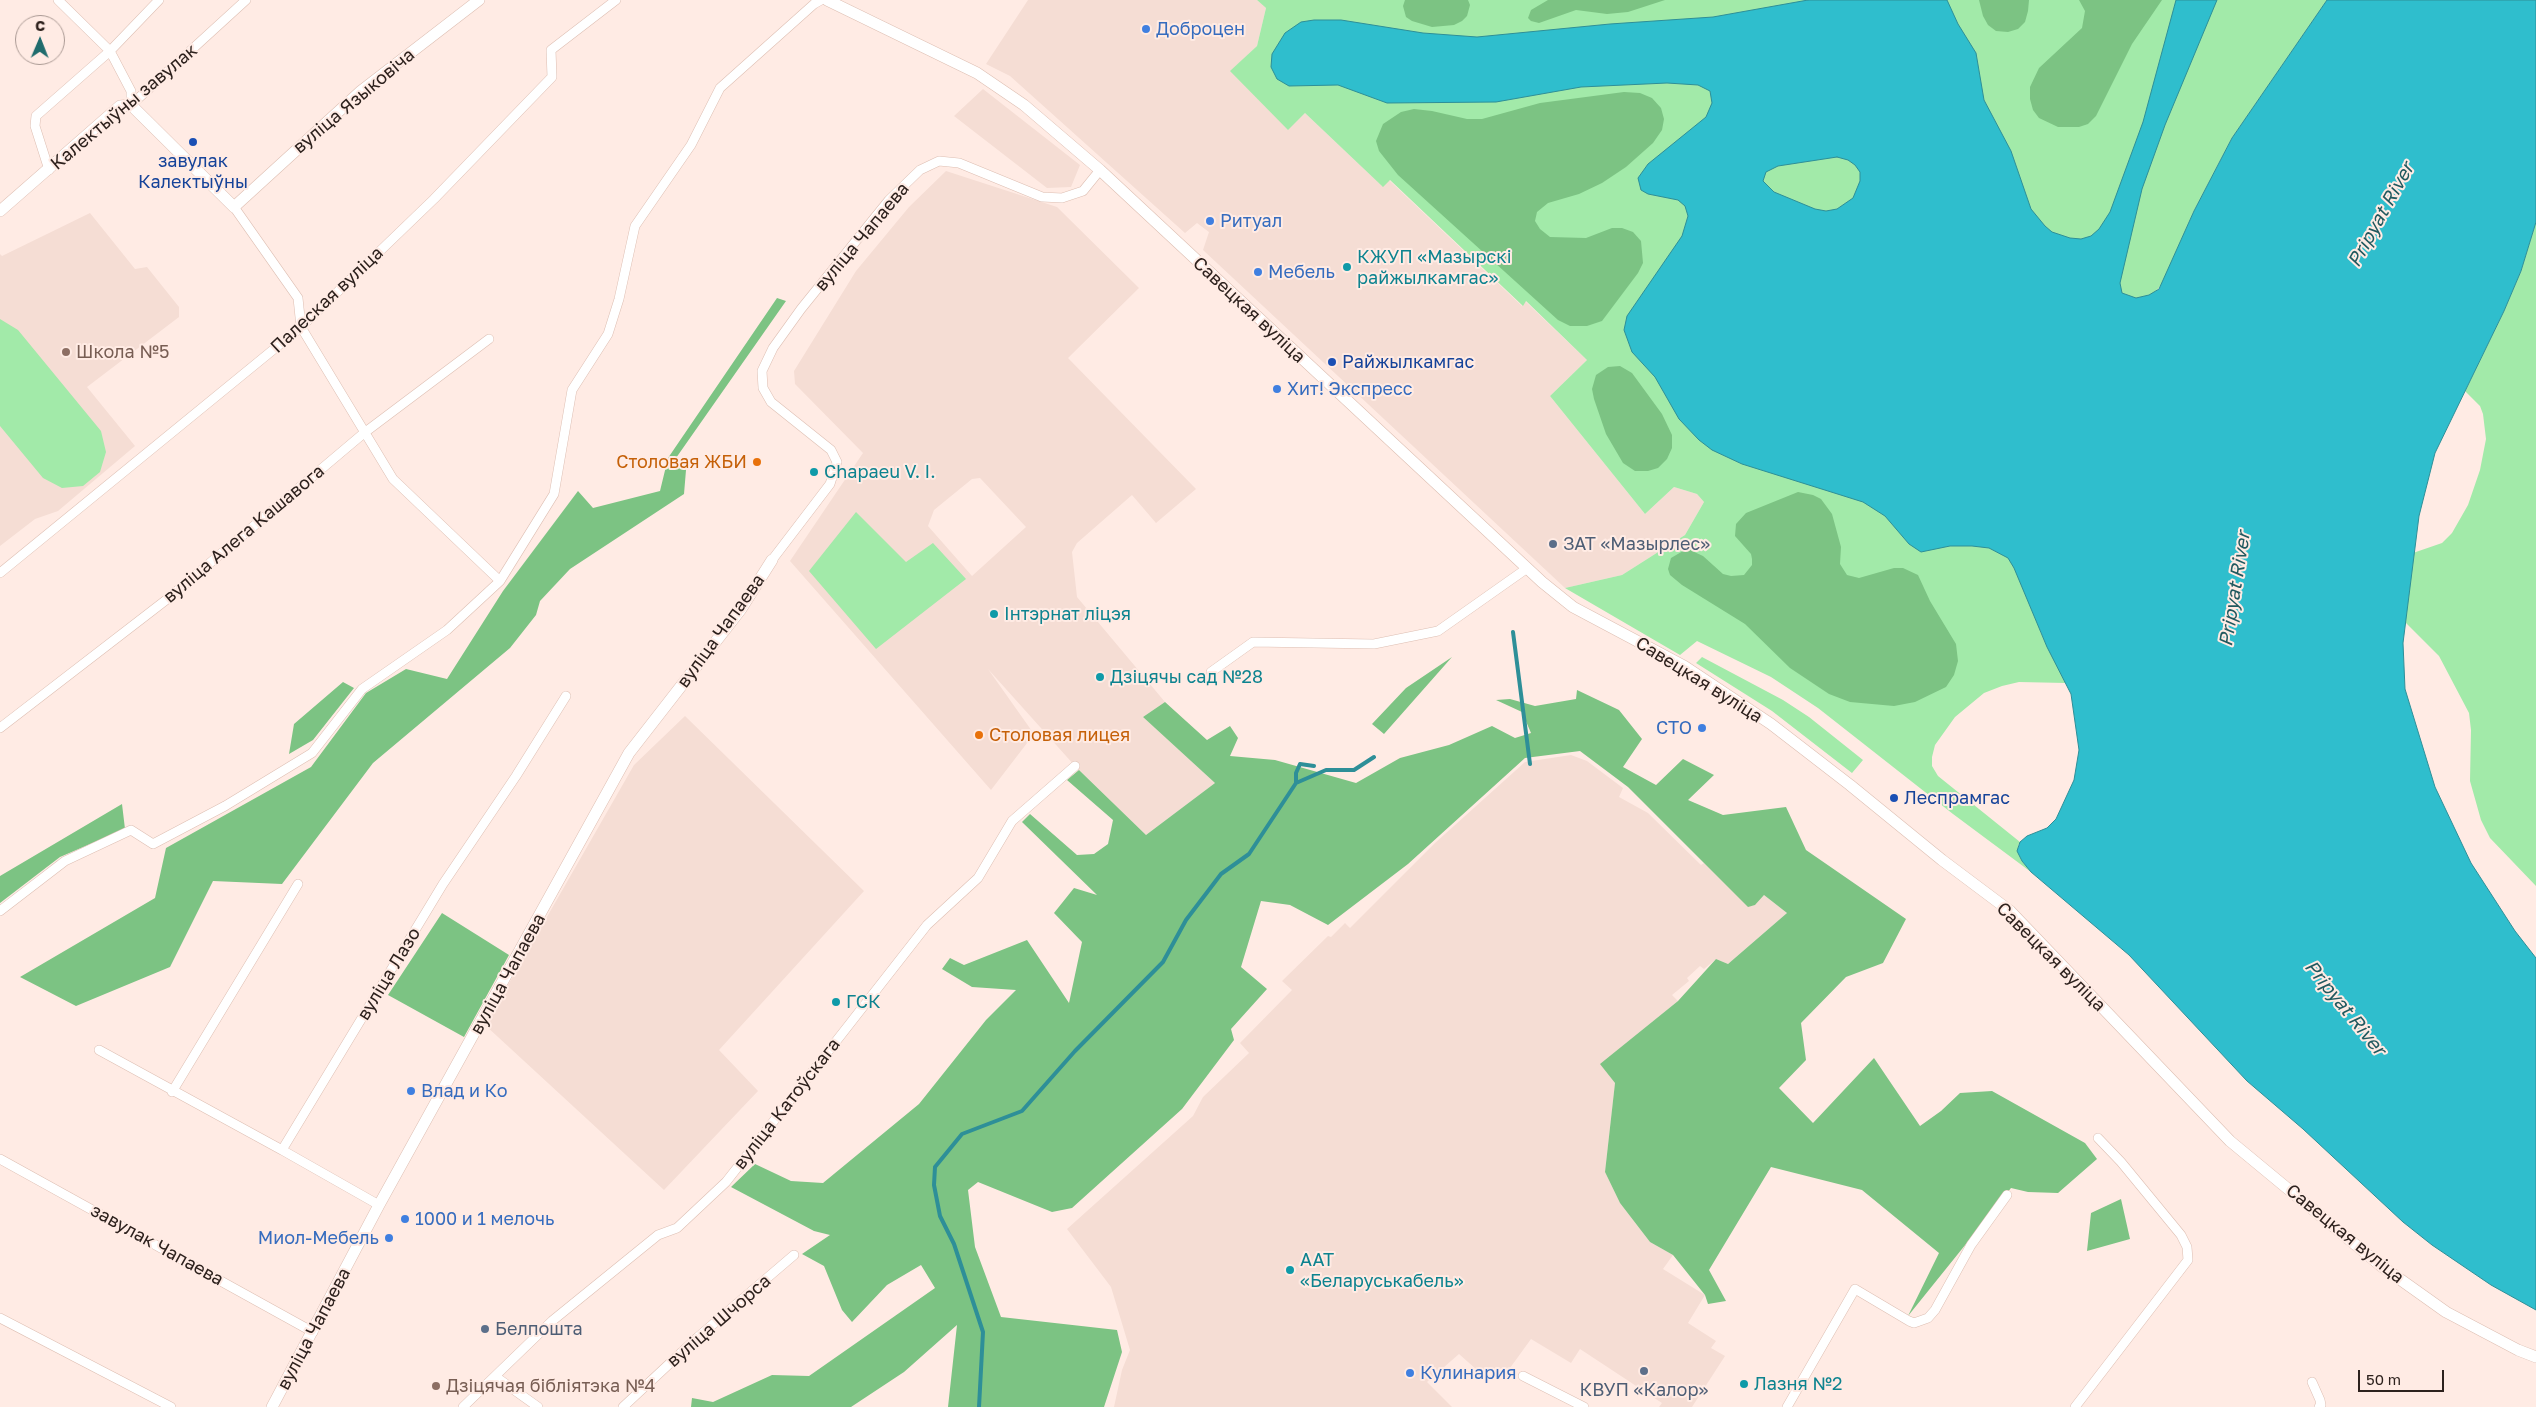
<!DOCTYPE html>
<html>
<head>
<meta charset="utf-8">
<style>
  body { margin:0 }
  #map { position:relative; width:2536px; height:1407px; overflow:hidden; background:#ffebe4; font-family:"Golos Text",sans-serif }
  canvas { display:block }
  .north { position:absolute; left:15px; top:15px; width:50px; height:50px; box-sizing:border-box; background:#ffebe4; border:1px solid #ab9a94; border-radius:50%; rotate:1deg; font-size:14px; font-weight:700; line-height:20px; text-align:center; color:#2d211d }
  .north::after { content:''; display:block; margin:auto; width:18px; height:22px; background:#206c6d; clip-path:polygon(50% 0,100% 100%,50% 72%,0 100%) }
  .scale { position:absolute; left:2358px; top:1370px; width:86px; height:22px; box-sizing:border-box; border:2px solid #2d211d; border-top:0; padding-left:6px; font-size:15px; line-height:18px; white-space:nowrap; color:#2d211d; -webkit-text-stroke:4px #ffebe4; paint-order:stroke }
</style>
</head>
<body>
<div id="map">
<canvas width="2536" height="1407"></canvas>
<div class="north">С</div>
<div class="scale">50 m</div>
</div>
<script>
const ctx = document.querySelector('canvas').getContext('2d');
ctx.lineJoin = 'round';
function paint(path, color) {
  ctx.fillStyle = color;
  ctx.fill(path, 'evenodd');
}
function toPath(rows) {
  const path = new Path2D();
  for (const r of rows) {
    path.moveTo(r[0], r[1]);
    for (let i = 2; i < r.length; i += 2) path.lineTo(r[i], r[i + 1]);
  }
  return path;
}
function strokePath(path, color, width, dash) {
  ctx.strokeStyle = color;
  ctx.lineWidth = width;
  ctx.lineCap = dash ? 'butt' : 'round';
  ctx.setLineDash(dash || []);
  ctx.stroke(path);
}
function label(font, color, halo, rows, align = 'center') {
  ctx.font = font + ' "Golos Text",sans-serif';
  ctx.lineWidth = 4;
  ctx.setLineDash([]);
  ctx.textBaseline = 'middle';
  ctx.strokeStyle = halo;
  ctx.fillStyle = color;
  for (const [text, x, y, turn = 0] of rows) {
    ctx.save();
    ctx.translate(x, y);
    ctx.rotate((+turn || 0) * Math.PI / 180);
    ctx.textAlign = isNaN(turn) ? turn : align;
    if (halo) ctx.strokeText(text, 0, 0);
    ctx.fillText(text, 0, 0);
    ctx.restore();
  }
}
paint(toPath([
  [1028,0,1257,0,1266,8,1257,46,1231,71,1288,129,1305,113,1382,186,1389,180,1522,306,1525,301,1587,360,1550,396,1645,514,1674,487,1697,494,1704,502,1685,535,1622,575,1565,588,1203,250,1209,232,1197,223,1185,233,1010,76,986,64],
  [983,89,1080,165,1071,187,1047,188,954,116],
  [946,171,1057,207,1139,288,1068,358,1196,489,1156,523,1132,495,1077,543,1072,552,1077,597,1165,702,1143,717,1215,783,1146,835,1075,766,988,669,1034,734,991,790,790,561,863,453,795,384,794,371,856,271,909,207],
  [980,478,1026,527,972,576,928,526,934,510,972,479],
  [90,213,135,269,147,267,179,307,179,317,87,387,135,446,58,511,35,519,0,546,0,254,2,256],
  [685,716,864,891,719,1050,758,1091,664,1190,485,1025,634,765],
  [1571,755,1587,761,1623,788,1619,797,1648,813,1701,865,1704,863,1748,906,1755,905,1764,895,1787,913,1728,964,1716,959,1704,969,1700,966,1687,978,1689,981,1672,995,1678,1001,1601,1064,1615,1083,1605,1172,1620,1203,1650,1242,1673,1255,1663,1269,1705,1295,1688,1323,1716,1341,1711,1348,1725,1356,1692,1407,1659,1407,1662,1403,1580,1349,1571,1363,1531,1339,1510,1368,1477,1370,1459,1354,1427,1382,1452,1407,1114,1407,1122,1370,1130,1350,1111,1287,1067,1229,1193,1116,1203,1097,1249,1053,1240,1043,1292,990,1282,981,1328,936,1331,937,1345,923,1350,928,1435,843,1525,762]
]), '#f5ddd4');
paint(toPath([
  [1257,0,2327,0,2232,138,2194,211,2163,283,2154,293,2040,631,2066,683,2019,682,2002,686,1984,693,1955,717,1935,745,1932,757,1932,766,1938,776,2020,842,2018,846,2022,861,2031,872,1953,814,1818,708,1771,677,1697,641,1680,655,1565,588,1622,575,1685,535,1704,502,1697,494,1674,487,1645,514,1550,396,1587,360,1526,301,1523,306,1390,180,1383,187,1305,113,1288,130,1230,71,1257,46,1266,8],
  [2536,222,2536,886,2490,838,2481,820,2470,781,2471,730,2469,713,2439,656,2404,621,2413,553,2442,543,2452,533,2468,505,2480,470,2486,439,2483,414,2480,406,2465,391,2504,311,2521,271],
  [0,319,18,330,101,431,106,452,100,472,83,486,62,488,43,478,0,426],
  [856,512,906,562,933,543,966,579,876,649,809,571],
  [1702,657,1783,700,1809,717,1863,760,1852,773,1772,711,1696,663]
]), '#a2eaa9');
paint(toPath([
  [1405,0,1468,0,1470,5,1467,16,1462,21,1454,25,1432,27,1412,21,1406,17,1403,6],
  [1548,0,1665,0,1628,12,1607,14,1576,10,1539,23,1531,21,1528,18,1531,10],
  [1979,0,2029,0,2028,11,2025,22,2018,29,2008,32,1996,31,1988,25,1983,16],
  [2079,0,2162,0,2132,44,2096,116,2088,124,2079,127,2058,127,2039,118,2033,110,2030,99,2030,87,2039,68,2082,28,2085,11],
  [1624,92,1640,93,1652,98,1661,108,1664,119,1662,130,1653,143,1626,167,1602,183,1579,194,1548,203,1537,212,1535,221,1540,229,1550,237,1586,238,1612,228,1622,228,1633,232,1641,241,1643,263,1638,273,1602,321,1587,326,1570,326,1558,320,1398,175,1379,151,1376,141,1383,124,1401,112,1414,109,1432,111,1467,119,1482,119,1540,103],
  [777,298,786,301,676,458,686,470,684,494,570,569,540,601,536,615,510,648,373,763,282,884,213,881,170,967,76,1006,20,977,155,898,166,848,311,767,366,693,406,669,447,679,503,591,578,491,593,508,660,491,668,458],
  [1620,366,1632,373,1662,414,1672,435,1672,448,1667,459,1658,468,1648,471,1635,471,1623,463,1606,434,1594,399,1592,389,1596,375,1608,367],
  [1798,492,1813,495,1821,499,1832,514,1841,547,1840,564,1847,575,1859,578,1894,568,1903,568,1918,575,1930,601,1956,644,1958,661,1954,675,1946,687,1915,702,1894,706,1850,702,1829,694,1790,668,1745,624,1682,585,1670,575,1668,569,1671,558,1683,551,1690,550,1703,556,1723,574,1731,576,1744,575,1752,565,1752,559,1751,554,1735,536,1736,524,1746,513],
  [1452,657,1384,734,1372,724,1406,688],
  [343,682,354,688,313,740,289,754,294,724],
  [1577,690,1619,710,1642,739,1623,767,1656,785,1683,759,1714,775,1688,800,1723,815,1786,807,1806,850,1906,919,1883,963,1846,977,1801,1023,1806,1060,1779,1088,1813,1123,1874,1058,1920,1126,1941,1111,1960,1093,1992,1091,2085,1143,2097,1159,2058,1193,2028,1192,2011,1188,1908,1316,1939,1253,1862,1190,1771,1167,1709,1270,1726,1301,1708,1304,1705,1295,1673,1255,1650,1242,1620,1203,1605,1172,1615,1083,1600,1064,1678,1001,1716,959,1728,964,1787,913,1764,895,1755,905,1748,907,1628,787,1580,751,1525,758,1408,864,1328,925,1290,905,1261,901,1241,967,1267,989,1231,1029,1234,1040,1182,1109,1072,1208,1052,1212,978,1182,968,1190,975,1247,1001,1317,1117,1330,1122,1352,1104,1407,948,1407,957,1325,904,1372,851,1407,691,1407,692,1398,713,1402,772,1375,809,1376,935,1288,921,1265,887,1285,852,1322,842,1310,824,1266,802,1254,830,1235,814,1231,731,1187,755,1164,791,1181,823,1183,919,1104,986,1020,1016,990,972,987,942,969,950,958,964,965,1027,940,1069,1003,1082,942,1054,913,1074,888,1097,895,1022,822,1030,814,1077,855,1094,854,1108,844,1113,820,1067,780,1079,770,1146,835,1215,783,1143,717,1165,702,1207,740,1230,726,1238,738,1230,756,1275,760,1356,783,1400,758,1449,745,1492,726,1515,738,1531,733,1522,712,1496,700,1510,699,1535,706,1576,699],
  [122,804,125,829,60,857,0,903,0,876],
  [442,913,509,955,464,1037,388,995],
  [2121,1199,2130,1239,2087,1251,2091,1213]
]), '#7cc383');
const water = toPath([
  [1808,0,1947,0,1958,24,1976,53,1984,100,2011,151,2031,209,2045,226,2052,232,2070,238,2081,239,2091,236,2099,229,2110,212,2143,122,2176,0,2217,0,2165,125,2142,189,2120,283,2122,293,2136,298,2149,295,2159,289,2194,211,2232,138,2327,0,2536,0,2536,222,2521,271,2504,311,2435,453,2419,516,2403,643,2405,689,2435,787,2471,863,2515,931,2536,958,2536,1310,2491,1285,2432,1245,2403,1222,2303,1129,2247,1081,2129,955,2031,872,2022,861,2017,851,2020,842,2027,836,2047,828,2056,819,2074,780,2079,750,2071,694,2047,647,2014,568,2008,558,1989,548,1972,546,1950,546,1921,552,1909,544,1885,516,1863,502,1742,464,1712,450,1699,440,1679,419,1655,377,1632,352,1624,330,1627,316,1682,236,1688,216,1685,206,1678,200,1648,194,1641,190,1638,178,1648,164,1706,117,1712,103,1710,91,1698,85,1667,83,1581,87,1496,102,1387,103,1338,85,1289,86,1277,79,1271,67,1272,54,1285,33,1301,22,1314,20,1341,20,1423,33,1477,37,1610,24,1713,17,1808,0],
  [1837,157,1848,160,1855,165,1860,172,1860,181,1853,198,1837,209,1826,211,1815,209,1774,192,1763,181,1766,172,1778,166,1837,157]
]);
paint(water, '#2fbecd');
strokePath(water, '#2e8f98', 1);
strokePath(toPath([
  [1513,632,1530,764],
  [1296,783,1296,773,1300,764,1314,766],
  [979,1407,983,1332,954,1244,940,1216,934,1185,935,1167,962,1134,1022,1111,1075,1051,1163,962,1186,920,1221,874,1249,854,1296,783,1326,770,1354,770,1374,757]
]), '#2e8f98', 4);
const minor = toPath([
  [58,0,110,51,131,91,131,105],
  [131,105,246,0],
  [49,170,35,126,36,116,110,51,159,0],
  [234,207,298,298,301,327,393,479,500,581],
  [772,560,830,484,837,462,831,450,771,402,763,388,762,371,773,348,801,309,889,200,920,170,939,161,959,163,1042,197,1062,198,1083,191,1100,170],
  [0,573,301,327,434,199,552,77,551,50,616,0],
  [1211,672,1253,642,1374,644,1438,631,1526,569],
  [0,728,166,600,364,433,489,339],
  [0,911,65,861,131,830,153,844,225,806,312,753,362,689,447,630,500,581,554,494,572,390,608,334,619,299,635,226,691,145,720,88,814,4,821,0],
  [99,1050,282,1150,443,884,516,776,566,696],
  [172,1092,298,884],
  [282,1150,379,1205],
  [0,1159,313,1332],
  [0,1318,171,1407],
  [1523,1376,1584,1407],
  [496,1377,538,1407],
  [2312,1382,2320,1400,2321,1405,2319,1407],
  [463,1407,552,1321,658,1235,677,1228,726,1182,927,925,978,878,1012,821,1075,766],
  [623,1407,698,1337,794,1255],
  [1787,1407,1855,1289,1909,1321,1914,1323,1928,1318,1935,1310,1971,1245,2007,1195],
  [2075,1407,2188,1260,2187,1247,2181,1235,2121,1162,2098,1138]
]);
const tertiary = toPath([
  [827,0,977,73,1024,105,1100,170,1542,582,1573,607,1684,666,1771,724,1850,785,1942,860,2010,911,2230,1141,2380,1265,2446,1312,2518,1350,2536,1357],
  [0,211,120,106,131,105,234,207,361,91,479,0],
  [272,1407,379,1205,629,753,741,609,772,560]
]);
strokePath(minor, '#ddbeb2', 10);
strokePath(tertiary, '#ddbeb2', 12);
strokePath(minor, '#fff', 9);
strokePath(tertiary, '#fff', 11);
for (const [x, y, r, color] of [
  [1146,29,5,"#3f7fe0"],
  [193,142,5,"#1a4fb4"],
  [1210,221,5,"#3f7fe0"],
  [1347,267,5,"#0f9aa8"],
  [1258,272,5,"#3f7fe0"],
  [66,352,5,"#8d6e63"],
  [1332,362,5,"#1a4fb4"],
  [1277,389,5,"#3f7fe0"],
  [757,462,5,"#e8710a"],
  [814,472,5,"#0f9aa8"],
  [1553,544,5,"#5c6f8a"],
  [994,614,5,"#0f9aa8"],
  [1100,677,5,"#0f9aa8"],
  [1702,728,5,"#3f7fe0"],
  [979,735,5,"#e8710a"],
  [1894,798,5,"#1a4fb4"],
  [836,1002,5,"#0f9aa8"],
  [411,1091,5,"#3f7fe0"],
  [405,1219,5,"#3f7fe0"],
  [389,1238,5,"#3f7fe0"],
  [1290,1270,5,"#0f9aa8"],
  [485,1329,5,"#5c6f8a"],
  [1644,1371,5,"#5c6f8a"],
  [1410,1373,5,"#3f7fe0"],
  [1744,1384,5,"#0f9aa8"],
  [436,1386,5,"#8d6e63"]
]) {
  const dot = new Path2D();
  dot.arc(x, y, r, 0, 2 * Math.PI);
  ctx.fillStyle = color;
  ctx.fill(dot);
  strokePath(dot, '#ffebe4', 2);
}
label('18px', '#366cbe', '#ffebe4', [
  ["Доброцен",1156,29],
  ["Ритуал",1220,221],
  ["Мебель",1268,272],
  ["Хит! Экспресс",1287,389],
  ["СТО",1692,728,"right"],
  ["Влад и Ко",421,1091],
  ["1000 и 1 мелочь",415,1219],
  ["Миол-Мебель",379,1238,"right"],
  ["Кулинария",1420,1373]
], 'left');
label('18px', '#2d211d', '#ffebe4', [
  ["вуліца Языковіча",354,101,-40],
  ["Калектыўны завулак",124,107,-40],
  ["вуліца Чапаева",862,237,-50],
  ["Палеская вуліца",327,300,-43],
  ["Савецкая вуліца",1249,310,43],
  ["вуліца Алега Кашавога",244,534,-40],
  ["вуліца Чапаева",721,631,-54],
  ["Савецкая вуліца",1699,680,32],
  ["Савецкая вуліца",2051,957,45],
  ["вуліца Лазо",389,974,-59],
  ["вуліца Чапаева",508,974,-61],
  ["вуліца Катоўскага",787,1104,-52],
  ["Савецкая вуліца",2345,1234,39],
  ["завулак Чапаева",157,1245,29],
  ["вуліца Шчорса",719,1321,-41],
  ["вуліца Чапаева",314,1329,-62]
]);
label('18px', '#164399', '#ffebe4', [
  ["завулак",193,161,"center"],
  ["Калектыўны",193,182,"center"],
  ["Райжылкамгас",1342,362],
  ["Леспрамгас",1904,798]
], 'left');
label('18px', '#0d838f', '#ffebe4', [
  ["КЖУП «Мазырскі",1357,257],
  ["райжылкамгас»",1357,278],
  ["Chapaeu V. I.",824,472],
  ["Інтэрнат ліцэя",1004,614],
  ["Дзіцячы сад №28",1110,677],
  ["ГСК",846,1002],
  ["ААТ",1300,1260],
  ["«Беларуськабель»",1300,1281],
  ["Лазня №2",1754,1384]
], 'left');
label('18px', '#785e54', '#ffebe4', [
  ["Школа №5",76,352],
  ["Дзіцячая бібліятэка №4",446,1386]
], 'left');
label('18px', '#c56008', '#ffebe4', [
  ["Столовая ЖБИ",747,462],
  ["Столовая лицея",989,735,"left"]
], 'right');
label('18px', '#4e5e75', '#ffebe4', [
  ["ЗАТ «Мазырлес»",1563,544],
  ["Белпошта",495,1329],
  ["КВУП «Калор»",1644,1390,"center"]
], 'left');
label('italic 19px', '#21595f', '#ffebe4', [
  ["Pripyat River",2381,215,-61],
  ["Pripyat River",2235,589,-81],
  ["Pripyat River",2345,1008,51]
]);
</script>
</body>
</html>
